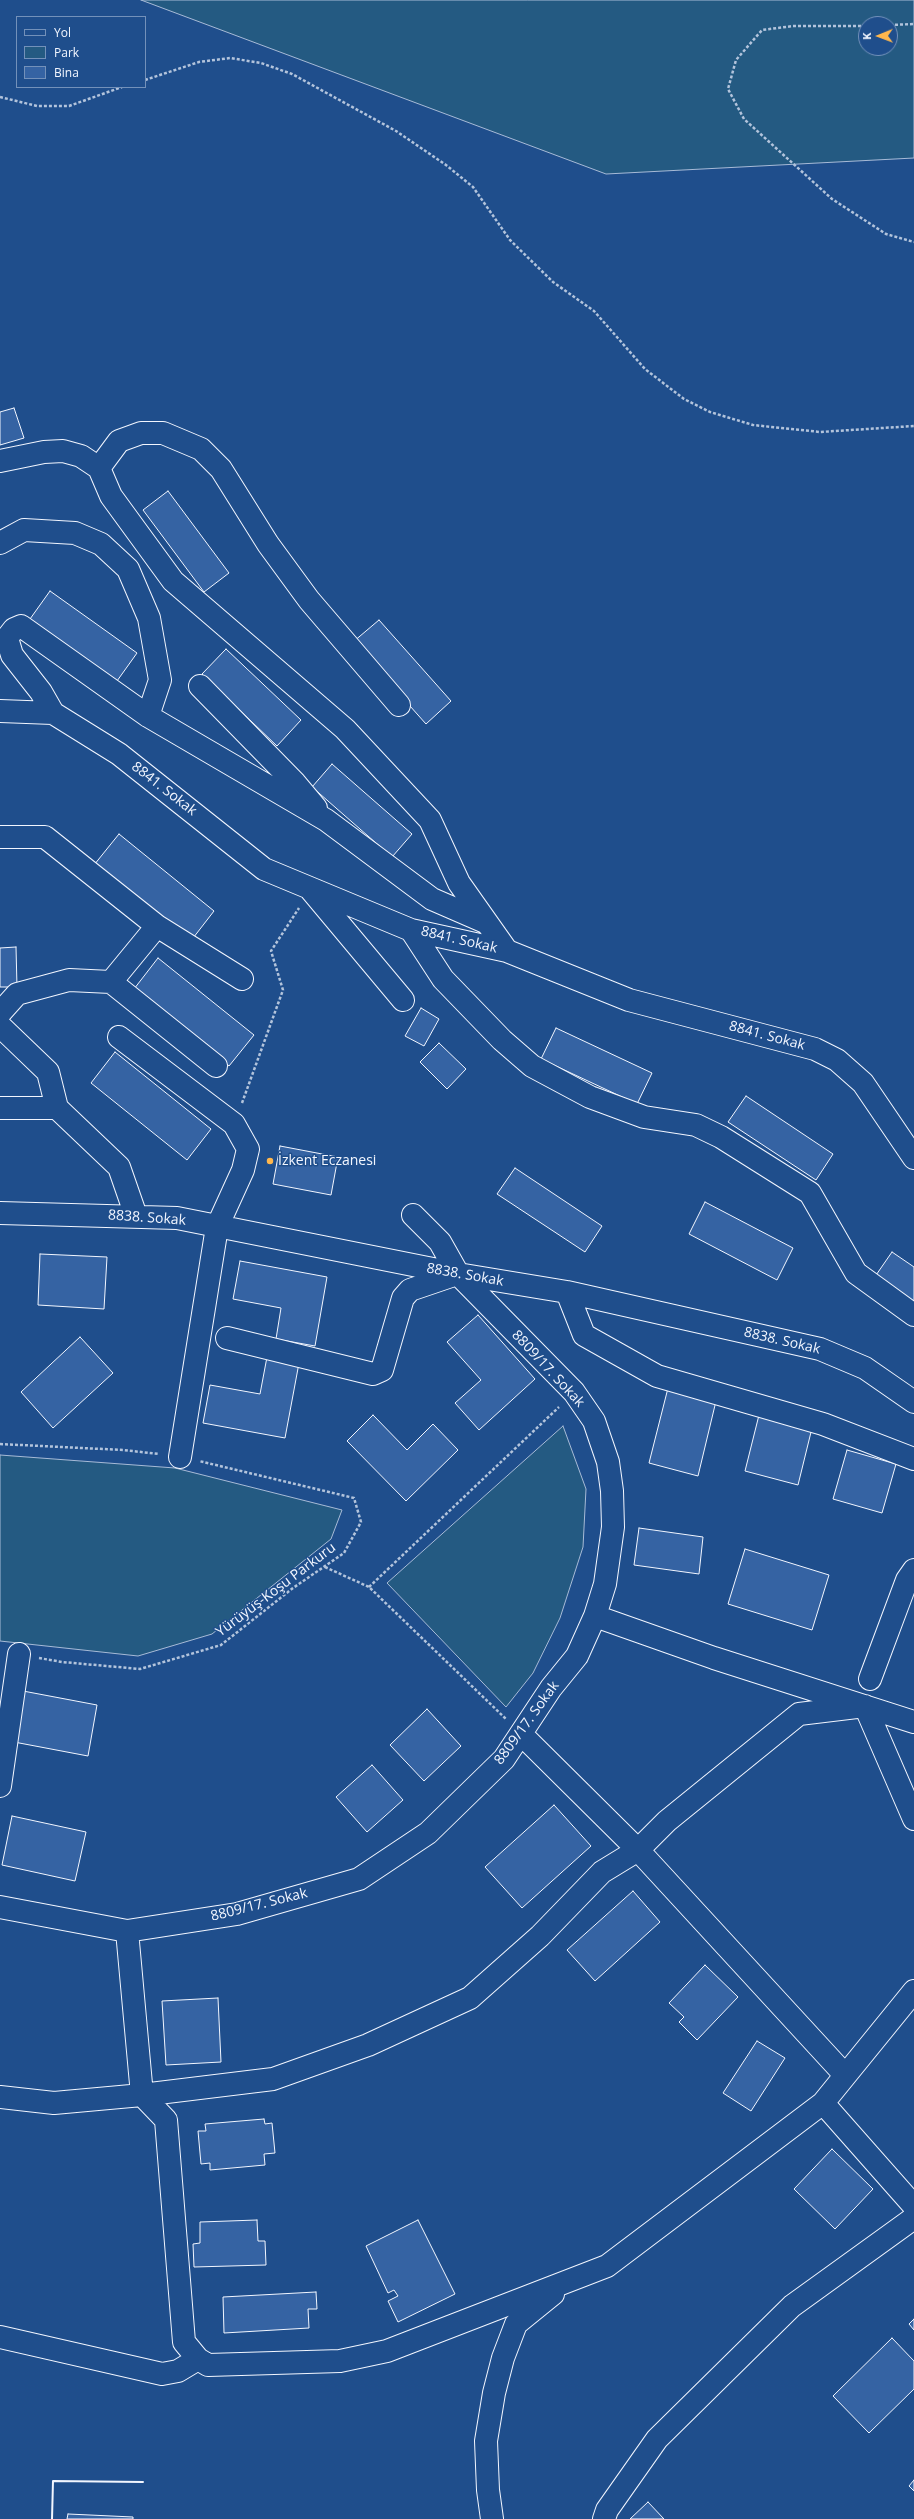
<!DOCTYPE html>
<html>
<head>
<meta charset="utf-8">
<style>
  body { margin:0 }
  #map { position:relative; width:914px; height:2519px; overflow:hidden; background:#1f4e8c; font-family:"Open Sans",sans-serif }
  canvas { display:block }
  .legend { position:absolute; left:16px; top:16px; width:130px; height:72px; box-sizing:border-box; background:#1f4e8c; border:1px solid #7391ba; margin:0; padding:5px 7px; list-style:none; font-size:12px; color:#f2f6ff }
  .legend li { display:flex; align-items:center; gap:8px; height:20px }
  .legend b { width:20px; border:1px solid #7391ba }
  .north { position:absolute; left:858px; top:16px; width:40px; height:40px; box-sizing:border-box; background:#1f4e8c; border:1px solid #7391ba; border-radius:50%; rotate:269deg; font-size:11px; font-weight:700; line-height:16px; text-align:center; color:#f2f6ff }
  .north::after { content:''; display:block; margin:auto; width:14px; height:18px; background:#ffb74d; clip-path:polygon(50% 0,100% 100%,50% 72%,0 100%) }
</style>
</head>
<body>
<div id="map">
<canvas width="914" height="2519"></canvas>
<ul class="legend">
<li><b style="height:5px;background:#1f4e8c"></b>Yol</li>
<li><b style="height:11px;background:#245a82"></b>Park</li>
<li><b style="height:11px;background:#3563a3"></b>Bina</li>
</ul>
<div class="north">K</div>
</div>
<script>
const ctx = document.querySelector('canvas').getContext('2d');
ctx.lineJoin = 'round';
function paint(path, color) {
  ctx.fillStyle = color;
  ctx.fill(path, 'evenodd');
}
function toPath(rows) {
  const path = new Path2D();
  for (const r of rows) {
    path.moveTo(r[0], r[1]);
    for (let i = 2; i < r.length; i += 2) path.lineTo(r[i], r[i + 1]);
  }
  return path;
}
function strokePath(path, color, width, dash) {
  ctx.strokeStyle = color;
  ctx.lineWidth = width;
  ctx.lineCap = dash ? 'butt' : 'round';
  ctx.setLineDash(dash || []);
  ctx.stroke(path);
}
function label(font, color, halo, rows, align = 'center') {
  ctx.font = font + ' "Open Sans",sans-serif';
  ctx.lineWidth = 3;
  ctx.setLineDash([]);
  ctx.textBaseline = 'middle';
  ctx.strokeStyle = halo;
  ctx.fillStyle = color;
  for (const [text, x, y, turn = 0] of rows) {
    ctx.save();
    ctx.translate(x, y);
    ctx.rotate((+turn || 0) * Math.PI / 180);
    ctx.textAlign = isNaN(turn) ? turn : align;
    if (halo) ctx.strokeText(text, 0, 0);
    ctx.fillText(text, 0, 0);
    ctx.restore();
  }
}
const green = toPath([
  [141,0,914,0,914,158,606,174,141,0],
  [866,24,890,24,890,48,866,48,866,24],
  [563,1426,586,1489,583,1547,560,1618,533,1673,506,1707,387,1583,563,1426],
  [0,1455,175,1468,342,1510,331,1539,212,1634,138,1656,0,1641,0,1455]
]);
paint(green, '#245a82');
strokePath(green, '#a8bbd7', 1);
const building = toPath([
  [14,408,24,438,0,445,0,412,14,408],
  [168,491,229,573,204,592,143,510,168,491],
  [50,591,137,653,117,681,30,619,50,591],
  [379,620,451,701,426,724,353,642,379,620],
  [226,649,301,720,277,746,202,674,226,649],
  [332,764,412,834,392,857,312,787,332,764],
  [119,834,214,911,190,942,94,865,119,834],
  [16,947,17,987,0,987,0,948,16,947],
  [158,958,254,1035,229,1066,134,989,158,958],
  [421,1008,439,1019,424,1046,405,1036,421,1008],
  [556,1028,652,1073,637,1104,541,1059,556,1028],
  [439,1043,466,1069,447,1089,420,1062,439,1043],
  [115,1052,211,1129,187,1160,91,1083,115,1052],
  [746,1096,833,1154,816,1180,728,1122,746,1096],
  [280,1146,338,1157,331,1195,273,1184,280,1146],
  [515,1168,602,1226,585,1252,497,1194,515,1168],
  [705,1202,793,1248,777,1280,689,1234,705,1202],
  [892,1252,914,1267,914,1305,874,1278,892,1252],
  [40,1254,107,1257,104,1309,38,1305,40,1254],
  [240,1261,327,1277,315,1346,276,1339,281,1308,233,1299,240,1261],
  [478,1315,535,1379,479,1430,455,1403,481,1380,447,1342,478,1315],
  [80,1337,113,1373,53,1428,21,1392,80,1337],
  [267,1357,299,1363,285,1438,203,1423,210,1385,260,1394,267,1357],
  [668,1388,716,1401,698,1476,649,1463,668,1388],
  [373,1415,407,1450,433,1424,458,1450,406,1501,347,1441,373,1415],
  [759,1415,812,1428,798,1485,745,1471,759,1415],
  [847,1450,896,1464,882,1513,833,1499,847,1450],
  [639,1528,703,1537,699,1574,634,1565,639,1528],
  [745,1549,829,1575,812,1630,728,1604,745,1549],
  [23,1691,97,1705,88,1756,14,1742,23,1691],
  [427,1709,461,1746,424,1781,390,1745,427,1709],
  [372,1765,403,1800,367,1832,336,1797,372,1765],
  [554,1805,591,1846,522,1908,485,1867,554,1805],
  [12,1816,86,1832,75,1881,2,1865,12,1816],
  [633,1891,660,1922,595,1981,567,1950,633,1891],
  [705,1965,738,1997,697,2040,679,2022,684,2017,669,2003,705,1965],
  [218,1998,221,2062,166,2065,162,2001,218,1998],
  [757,2041,785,2058,751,2111,723,2093,757,2041],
  [264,2119,265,2124,272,2123,275,2153,264,2154,265,2165,210,2170,210,2163,201,2164,198,2131,206,2131,205,2124,264,2119],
  [832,2149,873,2189,835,2229,794,2189,832,2149],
  [257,2220,258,2241,265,2241,266,2265,194,2267,193,2244,200,2243,200,2222,257,2220],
  [418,2220,455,2294,398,2322,388,2301,398,2296,394,2290,388,2293,366,2246,418,2220],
  [316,2292,317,2309,308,2309,309,2328,224,2333,223,2297,316,2292],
  [914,2319,914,2330,909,2324,914,2319],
  [892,2338,914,2361,914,2389,869,2433,833,2396,892,2338],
  [914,2480,914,2491,909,2486,914,2480],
  [648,2502,664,2519,630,2519,648,2502],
  [68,2514,133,2517,133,2519,67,2519,68,2514]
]);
paint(building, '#3563a3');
strokePath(building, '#f2f6ff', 1);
const minor = toPath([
  [0,461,44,452,63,451,81,456,99,468,111,496,173,581,345,729,430,820,459,883,507,951],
  [99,468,119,441,141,433,163,433,201,449,221,469,268,544,309,600,399,705],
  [0,543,24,530,75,533,101,544,128,569,149,618,160,680,148,716],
  [200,686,295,783,316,808],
  [0,711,53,713,119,754,264,869,411,930,507,951,629,1000,815,1049,837,1060,863,1083,914,1158],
  [53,713,41,692,12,655,7,638,14,629,21,626,148,716,326,820,432,899,485,922],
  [0,837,45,837,157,926,111,982],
  [311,890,403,1000],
  [157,926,242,979],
  [411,930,443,979,502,1040,532,1066,590,1097,644,1117,696,1125,721,1137,810,1193,856,1273,914,1315],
  [0,1013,17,994,69,980,111,982,216,1066],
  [0,1026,48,1072,57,1108],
  [119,1037,234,1124,248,1149,243,1170,217,1227,180,1457],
  [0,1108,57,1108,119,1167,136,1216],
  [0,1213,177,1218,458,1274,567,1292,820,1349,865,1368,914,1402],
  [567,1292,584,1335,657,1376,823,1424,914,1459],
  [227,1338,373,1374,382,1370,403,1298,410,1290,457,1274],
  [595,1616,714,1658,914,1722],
  [870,1679,907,1580,914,1570],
  [521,1734,638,1850,845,2075],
  [0,1786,19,1654],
  [0,1907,127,1931,237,1914,359,1879,428,1833,504,1759,551,1688,577,1656,595,1616,605,1584,613,1527,612,1491,608,1462,594,1421,574,1392,458,1274,440,1242,413,1215],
  [127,1931,142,2095,166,2120,184,2342,198,2359,208,2365,340,2361,387,2351,607,2266,823,2103,914,2206],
  [0,2097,54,2103,142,2095,273,2079,368,2045,470,1998,540,1936,602,1872,638,1850,667,1821,799,1714,865,1706,914,1819],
  [823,2103,914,1991],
  [0,2337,162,2374,178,2371,198,2359],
  [492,2519,488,2490,486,2441,494,2393,503,2358,516,2324,553,2294],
  [604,2519,607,2510,657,2439,792,2306,914,2218]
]);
strokePath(minor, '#f2f6ff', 24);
strokePath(toPath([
  [890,25,914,24],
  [866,26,793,26,762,30,736,60,728,89,744,119,832,199,886,234,914,242],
  [145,80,199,62,230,58,261,63,292,74,396,131,446,165,473,187,510,240,553,282,594,311,645,369,684,399,710,412,753,425,820,432,914,426],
  [0,97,37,106,69,106,122,87],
  [242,1103,283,990,271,951,299,908],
  [0,1444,123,1450,159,1454],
  [325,1567,369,1587,506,1719],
  [369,1587,559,1407],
  [39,1658,62,1662,140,1669,221,1645,293,1588,344,1553,361,1522,354,1498,199,1461]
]), '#b3c4dc', 2.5, [3, 2]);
strokePath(minor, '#1f4e8c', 22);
strokePath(toPath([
  [52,2519,53,2481,143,2482]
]), '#f2f6ff', 2);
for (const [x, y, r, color] of [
  [270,1161,4,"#ffb74d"]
]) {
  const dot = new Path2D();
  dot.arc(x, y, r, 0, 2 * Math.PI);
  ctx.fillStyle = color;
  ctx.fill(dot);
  strokePath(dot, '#1f4e8c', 1.5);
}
label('14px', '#f2f6ff', '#1f4e8c', [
  ["8841. Sokak",164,789,38],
  ["8841. Sokak",459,940,13],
  ["8841. Sokak",767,1036,15],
  ["8838. Sokak",147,1218,4],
  ["8838. Sokak",465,1275,10],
  ["8838. Sokak",782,1341,13],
  ["8809/17. Sokak",548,1369,47],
  ["Yürüyüş-Koşu Parkuru",276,1590,-37],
  ["8809/17. Sokak",527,1723,-54],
  ["8809/17. Sokak",259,1905,-14]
]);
label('14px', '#f2f6ff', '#1f4e8c', [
  ["İzkent Eczanesi",278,1161]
], 'left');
</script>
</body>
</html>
